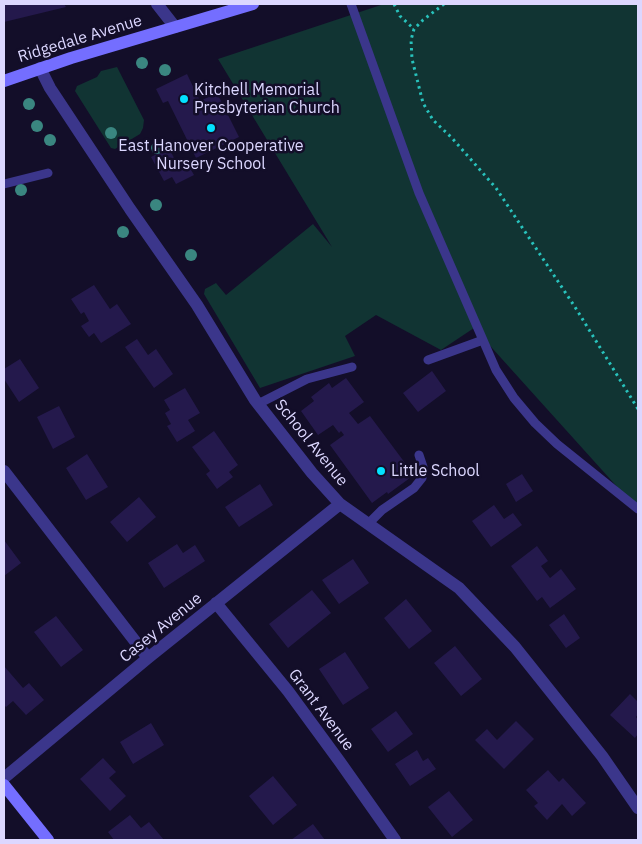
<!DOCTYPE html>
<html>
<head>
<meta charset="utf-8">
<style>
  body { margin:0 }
  #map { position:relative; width:642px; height:844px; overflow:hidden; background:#130e29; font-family:"IBM Plex Sans",sans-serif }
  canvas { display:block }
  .frame { position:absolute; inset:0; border:5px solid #dcd7ff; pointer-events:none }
</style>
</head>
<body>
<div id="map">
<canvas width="642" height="844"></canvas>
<div class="frame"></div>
</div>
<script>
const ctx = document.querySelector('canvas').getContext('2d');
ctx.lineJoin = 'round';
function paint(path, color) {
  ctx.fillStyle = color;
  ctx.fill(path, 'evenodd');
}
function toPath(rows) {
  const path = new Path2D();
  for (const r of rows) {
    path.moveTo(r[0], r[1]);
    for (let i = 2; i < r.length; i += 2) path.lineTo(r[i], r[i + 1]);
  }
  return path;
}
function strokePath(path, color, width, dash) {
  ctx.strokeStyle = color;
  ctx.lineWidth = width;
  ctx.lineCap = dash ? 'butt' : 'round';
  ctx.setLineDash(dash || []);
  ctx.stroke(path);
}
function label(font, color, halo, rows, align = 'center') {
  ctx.font = font + ' "IBM Plex Sans",sans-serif';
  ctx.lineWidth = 5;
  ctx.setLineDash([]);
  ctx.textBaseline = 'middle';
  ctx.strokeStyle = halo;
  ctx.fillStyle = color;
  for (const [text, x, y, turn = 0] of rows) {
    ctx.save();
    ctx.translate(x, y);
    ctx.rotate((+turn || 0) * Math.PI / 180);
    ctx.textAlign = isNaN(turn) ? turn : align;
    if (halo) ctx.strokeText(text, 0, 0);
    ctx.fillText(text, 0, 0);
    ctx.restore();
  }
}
paint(toPath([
  [384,4,638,4,638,510,474,328,441,350,376,315,345,336,355,356,260,388,204,294,205,289,216,283,226,295,313,224,332,247,218,59],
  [117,67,144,120,143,128,140,134,115,149,111,148,75,91,77,86,97,77,101,71]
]), '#113433');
paint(toPath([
  [4,4,64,4,66,7,4,22],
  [187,74,200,101,217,93,239,137,196,158,168,101,163,103,156,89],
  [169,148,178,166,186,161,194,175,176,184,172,177,164,181,151,157],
  [94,285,110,309,117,304,131,324,101,343,94,333,89,337,81,326,89,321,84,312,81,314,71,299],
  [137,339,148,355,156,349,173,374,154,388,125,347],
  [20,359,39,388,19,402,4,379,4,369],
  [432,371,446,391,418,412,403,393],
  [346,378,364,402,349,413,358,424,370,416,414,475,388,494,387,492,372,503,330,445,344,435,341,431,339,433,333,425,318,435,301,411,314,401,311,397,329,383,332,388],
  [185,388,200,413,188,420,195,431,177,442,167,426,171,424,165,413,170,410,164,400],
  [59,406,75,437,53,449,37,417],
  [214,431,238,465,229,472,233,477,217,489,206,474,210,471,192,447],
  [87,454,108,487,86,500,66,468],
  [522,474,533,491,516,502,506,484],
  [260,484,273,505,239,527,225,507],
  [139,497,156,517,127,542,110,522],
  [494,505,504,519,513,513,522,525,491,547,472,521],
  [4,540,21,563,4,576],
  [177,544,183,553,195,545,205,561,164,588,148,563],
  [537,546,548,561,541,566,550,578,561,569,576,589,550,608,542,597,537,601,511,566],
  [353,559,369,583,339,604,322,580],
  [312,590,331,613,288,648,269,624],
  [406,599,432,631,409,649,384,618],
  [564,614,580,638,566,648,549,625],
  [56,616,83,650,61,667,34,632],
  [455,646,482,679,461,696,434,663],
  [345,652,369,688,343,705,319,669],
  [4,666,23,688,29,683,44,700,26,715,13,701,6,707,4,705],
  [630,694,638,702,638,714,636,717,638,720,638,734,635,738,610,715],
  [396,711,413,734,388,752,371,729],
  [516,721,534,739,504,769,475,740,487,729,497,740],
  [151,723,164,745,133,764,120,742],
  [417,750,423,761,428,758,436,769,410,786,395,764],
  [103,758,116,772,109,778,126,796,110,811,80,779],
  [548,770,559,782,563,778,586,803,572,816,562,804,547,820,534,806,538,803,526,790],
  [273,776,297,805,273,825,249,796],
  [449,791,473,820,452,837,428,807],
  [130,815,141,828,149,822,164,840,114,840,108,832],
  [313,824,325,840,291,840]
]), '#24194c');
strokePath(toPath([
  [394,4,400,16,414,29],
  [444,4,423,20,414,29,411,40,412,59,423,103,433,120,452,138,496,188,575,307,638,409]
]), '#28c2bc', 3, [2.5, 4]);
strokePath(toPath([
  [351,4,419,193,496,370,514,398,535,423,557,444,638,509],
  [4,184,48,173],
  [428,360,483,340],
  [258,404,307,379,352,367],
  [368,524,382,510,414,488,422,478,423,467,419,455]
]), '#3b368b', 9);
strokePath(toPath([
  [157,4,175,27],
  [40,68,50,88,130,209,197,305,255,400,312,473,340,504,459,588,515,647,602,756,638,808],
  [4,471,148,658],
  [216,603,288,691,340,762,395,840],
  [4,778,148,658,340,504]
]), '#3b368b', 12);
strokePath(toPath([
  [4,81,71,58,253,4],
  [4,785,48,840]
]), '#746eff', 12);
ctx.fillStyle = '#3a8680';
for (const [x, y] of [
  [142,63],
  [165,70],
  [29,104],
  [37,126],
  [111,133],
  [50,140],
  [157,148],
  [21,190],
  [156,205],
  [123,232],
  [191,255]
]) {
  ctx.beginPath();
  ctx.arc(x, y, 6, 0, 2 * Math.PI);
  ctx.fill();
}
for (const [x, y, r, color] of [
  [184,99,5,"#03e1ff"],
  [211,128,5,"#03e1ff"],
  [381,471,5,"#03e1ff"]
]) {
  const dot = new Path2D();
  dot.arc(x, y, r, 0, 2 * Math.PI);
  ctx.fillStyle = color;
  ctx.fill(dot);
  strokePath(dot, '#130e29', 2);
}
label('16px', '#dcd7ff', '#130e29', [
  ["Ridgedale Avenue",80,39,-17],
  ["School Avenue",311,443,51],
  ["Casey Avenue",161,628,-39],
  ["Grant Avenue",321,710,53]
]);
label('16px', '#dcd7ff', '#130e29', [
  ["Kitchell Memorial",194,90],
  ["Presbyterian Church",194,108],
  ["East Hanover Cooperative",211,146,"center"],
  ["Nursery School",211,164,"center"],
  ["Little School",391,471]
], 'left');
</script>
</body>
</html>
